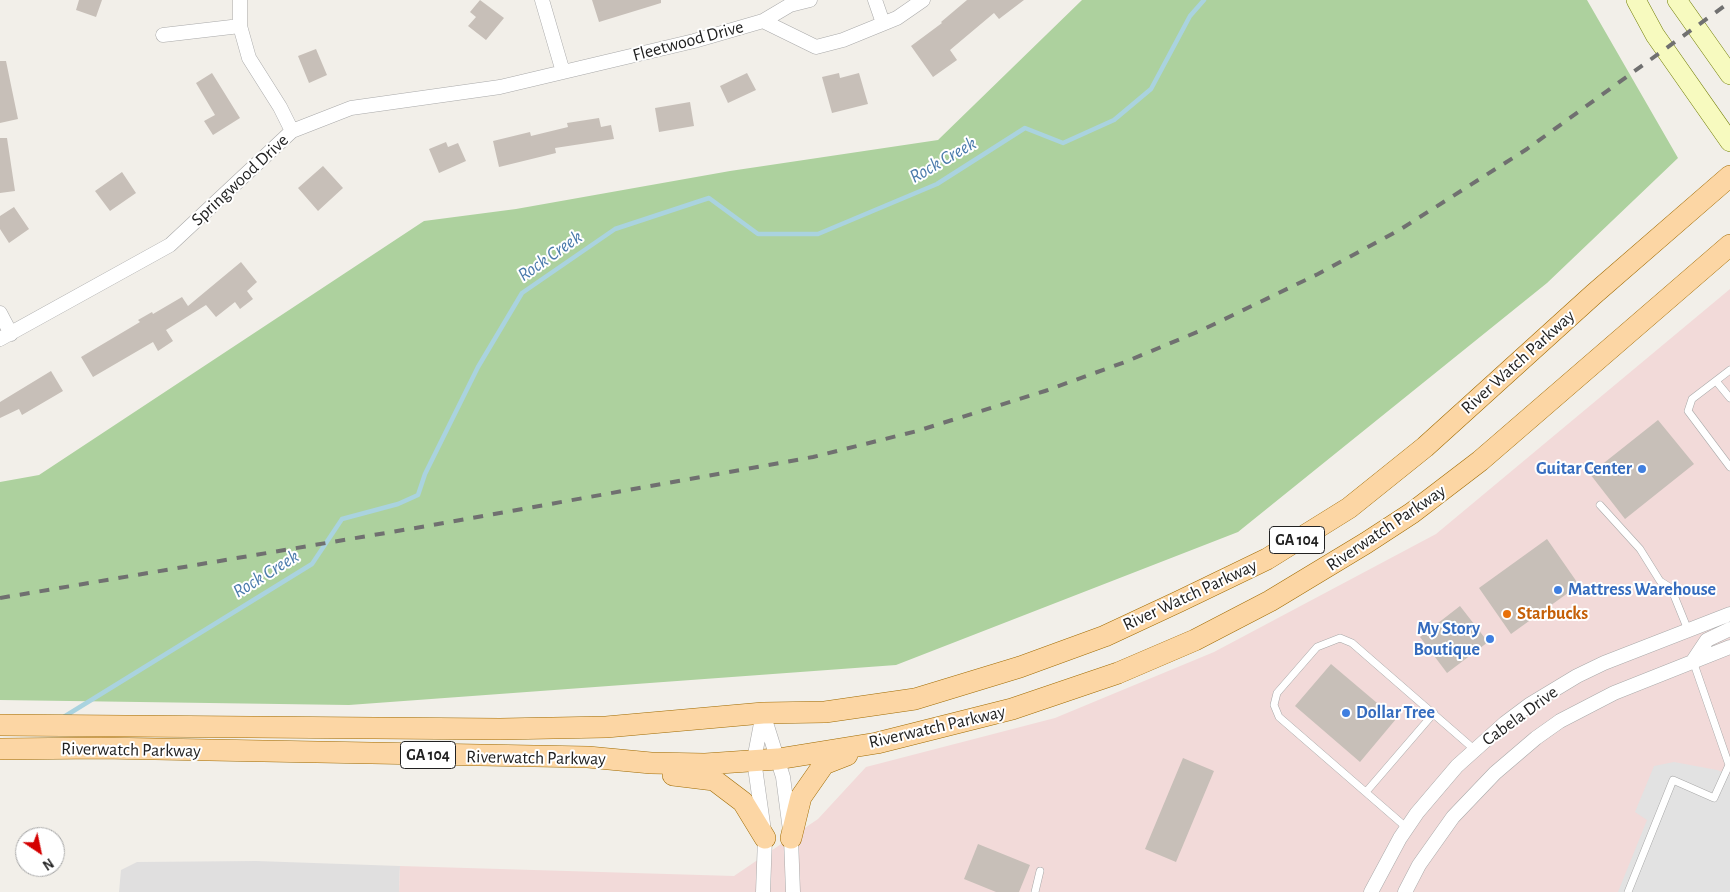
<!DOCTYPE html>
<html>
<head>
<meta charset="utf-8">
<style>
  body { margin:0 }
  #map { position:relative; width:1730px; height:892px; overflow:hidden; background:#f2efe9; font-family:"Alegreya Sans",sans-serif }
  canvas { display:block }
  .north { position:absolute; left:15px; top:827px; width:50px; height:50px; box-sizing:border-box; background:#fff; border:1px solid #a7a7a7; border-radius:50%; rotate:146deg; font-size:14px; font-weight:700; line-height:20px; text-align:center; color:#222 }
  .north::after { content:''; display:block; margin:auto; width:18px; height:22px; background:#d40000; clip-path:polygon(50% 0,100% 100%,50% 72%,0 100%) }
</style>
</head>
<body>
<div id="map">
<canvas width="1730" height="892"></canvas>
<div class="north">N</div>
</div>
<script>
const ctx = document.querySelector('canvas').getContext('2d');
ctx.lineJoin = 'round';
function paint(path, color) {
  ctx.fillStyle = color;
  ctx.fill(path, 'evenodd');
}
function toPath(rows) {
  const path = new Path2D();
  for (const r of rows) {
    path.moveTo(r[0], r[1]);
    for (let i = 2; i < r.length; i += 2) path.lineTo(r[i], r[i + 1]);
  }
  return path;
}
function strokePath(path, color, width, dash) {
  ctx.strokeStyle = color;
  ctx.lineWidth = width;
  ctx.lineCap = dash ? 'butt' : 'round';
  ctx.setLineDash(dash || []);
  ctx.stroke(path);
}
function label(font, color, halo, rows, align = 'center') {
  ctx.font = font + ' "Alegreya Sans",sans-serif';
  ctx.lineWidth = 4;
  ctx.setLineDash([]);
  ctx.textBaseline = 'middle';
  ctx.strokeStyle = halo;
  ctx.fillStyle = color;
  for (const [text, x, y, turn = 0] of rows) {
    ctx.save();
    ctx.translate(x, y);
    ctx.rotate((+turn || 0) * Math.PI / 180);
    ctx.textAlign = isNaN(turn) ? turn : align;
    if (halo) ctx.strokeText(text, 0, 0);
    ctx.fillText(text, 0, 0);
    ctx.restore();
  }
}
paint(toPath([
  [256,861,400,866,399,892,119,892,121,870,137,862]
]), '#e0dfdf');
paint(toPath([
  [1730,289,1730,892,399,892,400,866,734,876,818,819,866,767,1055,718,1214,652,1436,534]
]), '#f2dad9');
paint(toPath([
  [1082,0,1587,0,1678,158,1547,283,1238,532,896,665,349,705,0,700,0,482,39,475,424,221,516,209,730,171,938,140]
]), '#add19e');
paint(toPath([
  [1674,762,1717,770,1730,775,1730,892,1618,892,1647,820,1635,812,1654,766]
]), '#e2e2e2');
strokePath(toPath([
  [62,718,312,564,342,519,398,504,418,495,425,474,478,367,522,293,615,229,709,198,758,234,818,234,937,184,1025,128,1063,143,1114,120,1151,89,1190,16,1204,0]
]), '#aad3df', 4.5);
paint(toPath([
  [79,0,102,0,96,17,76,10],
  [480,0,504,18,486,40,468,26,476,17,470,12],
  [592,0,661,0,661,3,599,22],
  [967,0,1024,0,999,19,994,13,950,50,957,60,933,77,911,46,942,23,941,22],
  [316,49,327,75,309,83,298,56],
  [0,61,6,61,18,119,0,123],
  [212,73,240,118,213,135,204,121,215,115,196,83],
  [747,73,756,90,728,103,720,86],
  [839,73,840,78,859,73,868,104,832,113,822,77],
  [690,102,694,126,659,132,655,108],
  [599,118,601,127,611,125,614,139,555,148,556,153,499,167,493,141,530,132,531,136,568,127,567,123],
  [0,138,7,138,15,191,0,193],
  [446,142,448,147,458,143,466,161,439,173,429,149],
  [323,166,343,188,318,211,298,188],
  [122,172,136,193,110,211,95,191],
  [14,207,29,229,9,243,0,229,0,216],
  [241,262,257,282,247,291,253,299,240,309,235,302,216,317,206,305,166,330,173,341,158,351,153,342,93,377,81,357,140,322,138,320,152,312,153,314,182,297,188,306],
  [51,371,63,391,22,415,19,409,0,418,0,402],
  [1658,420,1694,464,1625,519,1590,474],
  [1547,539,1579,585,1511,634,1479,588],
  [1460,606,1488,642,1447,673,1420,637],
  [1331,664,1396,719,1360,762,1295,706],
  [1183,758,1214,771,1176,862,1145,849],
  [978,844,1030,865,1019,892,996,892,964,879]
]), '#c7bfb8');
const lane = toPath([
  [1730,370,1692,399,1688,411,1730,467],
  [1716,381,1730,398],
  [1600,505,1640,549,1660,581,1671,588,1688,630],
  [1366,792,1434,713],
  [1407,828,1279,717,1274,705,1277,693,1317,647,1340,638,1352,643,1475,750],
  [1035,892,1040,871],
  [1628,892,1673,780,1714,798,1729,765,1693,661]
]);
const street = toPath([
  [240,0,240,26,249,58,280,107,292,131],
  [542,0,563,72],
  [875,0,883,23],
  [763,21,816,47,843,40,897,18,923,0],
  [163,35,240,26],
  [0,313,11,334],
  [0,339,170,245,292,131,351,108,500,87,694,41,763,21,790,5,810,0],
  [1693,661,1707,640,1730,629],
  [763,713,783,777,791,838,793,892],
  [763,892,765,838,754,760,763,713],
  [1371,892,1400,838,1417,813,1457,766,1505,723,1529,705,1577,676,1604,663,1730,614],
  [1405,892,1419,865,1453,817,1495,773,1536,738,1560,721,1614,693,1730,647]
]);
const secondary = toPath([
  [1636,0,1655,35,1730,142],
  [1677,0,1730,75]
]);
const primary = toPath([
  [0,725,500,729,606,727,763,713,825,712,915,699,1020,667,1105,636,1180,601,1267,559,1349,508,1425,447,1594,294,1730,176],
  [0,749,101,748,588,757,651,763,705,764,778,759,877,743,1012,709,1118,673,1195,640,1270,601,1366,543,1412,513,1480,461,1730,245],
  [673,775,714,780,743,802,765,838],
  [791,838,801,797,824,764,847,755]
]);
strokePath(lane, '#a9a9a9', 8);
strokePath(street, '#a9a9a9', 15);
strokePath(secondary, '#707d05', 20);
strokePath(primary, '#a06b00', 22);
strokePath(lane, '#fff', 7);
strokePath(street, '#fff', 14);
strokePath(secondary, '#f7fabf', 19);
strokePath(primary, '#fcd6a4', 21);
strokePath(toPath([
  [0,598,427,526,813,457,917,431,1045,391,1125,362,1202,330,1318,274,1401,229,1527,149,1730,2]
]), '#707070', 4, [10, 10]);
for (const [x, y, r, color] of [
  [1642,469,5,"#3f7fe0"],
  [1558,590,5,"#3f7fe0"],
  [1507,614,5,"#e8710a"],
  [1490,639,5,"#3f7fe0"],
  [1346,713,5,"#3f7fe0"]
]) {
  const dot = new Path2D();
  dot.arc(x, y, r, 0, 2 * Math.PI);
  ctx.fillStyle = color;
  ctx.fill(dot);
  strokePath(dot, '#fff', 2);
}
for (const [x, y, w] of [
  [1297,540,55],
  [428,755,55]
]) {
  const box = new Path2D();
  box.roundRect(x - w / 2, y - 13.5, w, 27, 4);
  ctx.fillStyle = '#fff';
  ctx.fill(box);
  strokePath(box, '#222', 1);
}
label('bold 16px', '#222', null, [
  ["GA 104",1297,540],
  ["GA 104",428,755]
]);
label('18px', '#222', '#fff', [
  ["Fleetwood Drive",688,41,-15],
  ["Springwood Drive",240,180,-43],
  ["River Watch Parkway",1518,362,-42],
  ["Riverwatch Parkway",1386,528,-34],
  ["River Watch Parkway",1190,595,-25],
  ["Cabela Drive",1520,716,-36],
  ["Riverwatch Parkway",937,727,-13],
  ["Riverwatch Parkway",131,750,1],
  ["Riverwatch Parkway",536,758,1]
]);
label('bold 18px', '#366cbe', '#fff', [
  ["Guitar Center",1632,469],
  ["Mattress Warehouse",1568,590,"left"],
  ["My Story",1480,629],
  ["Boutique",1480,650],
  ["Dollar Tree",1356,713,"left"]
], 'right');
label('bold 18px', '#c56008', '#fff', [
  ["Starbucks",1517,614]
], 'left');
label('italic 19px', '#4a7aab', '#fff', [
  ["Rock Creek",943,160,-30],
  ["Rock Creek",550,256,-35],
  ["Rock Creek",266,574,-32]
]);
</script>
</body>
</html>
